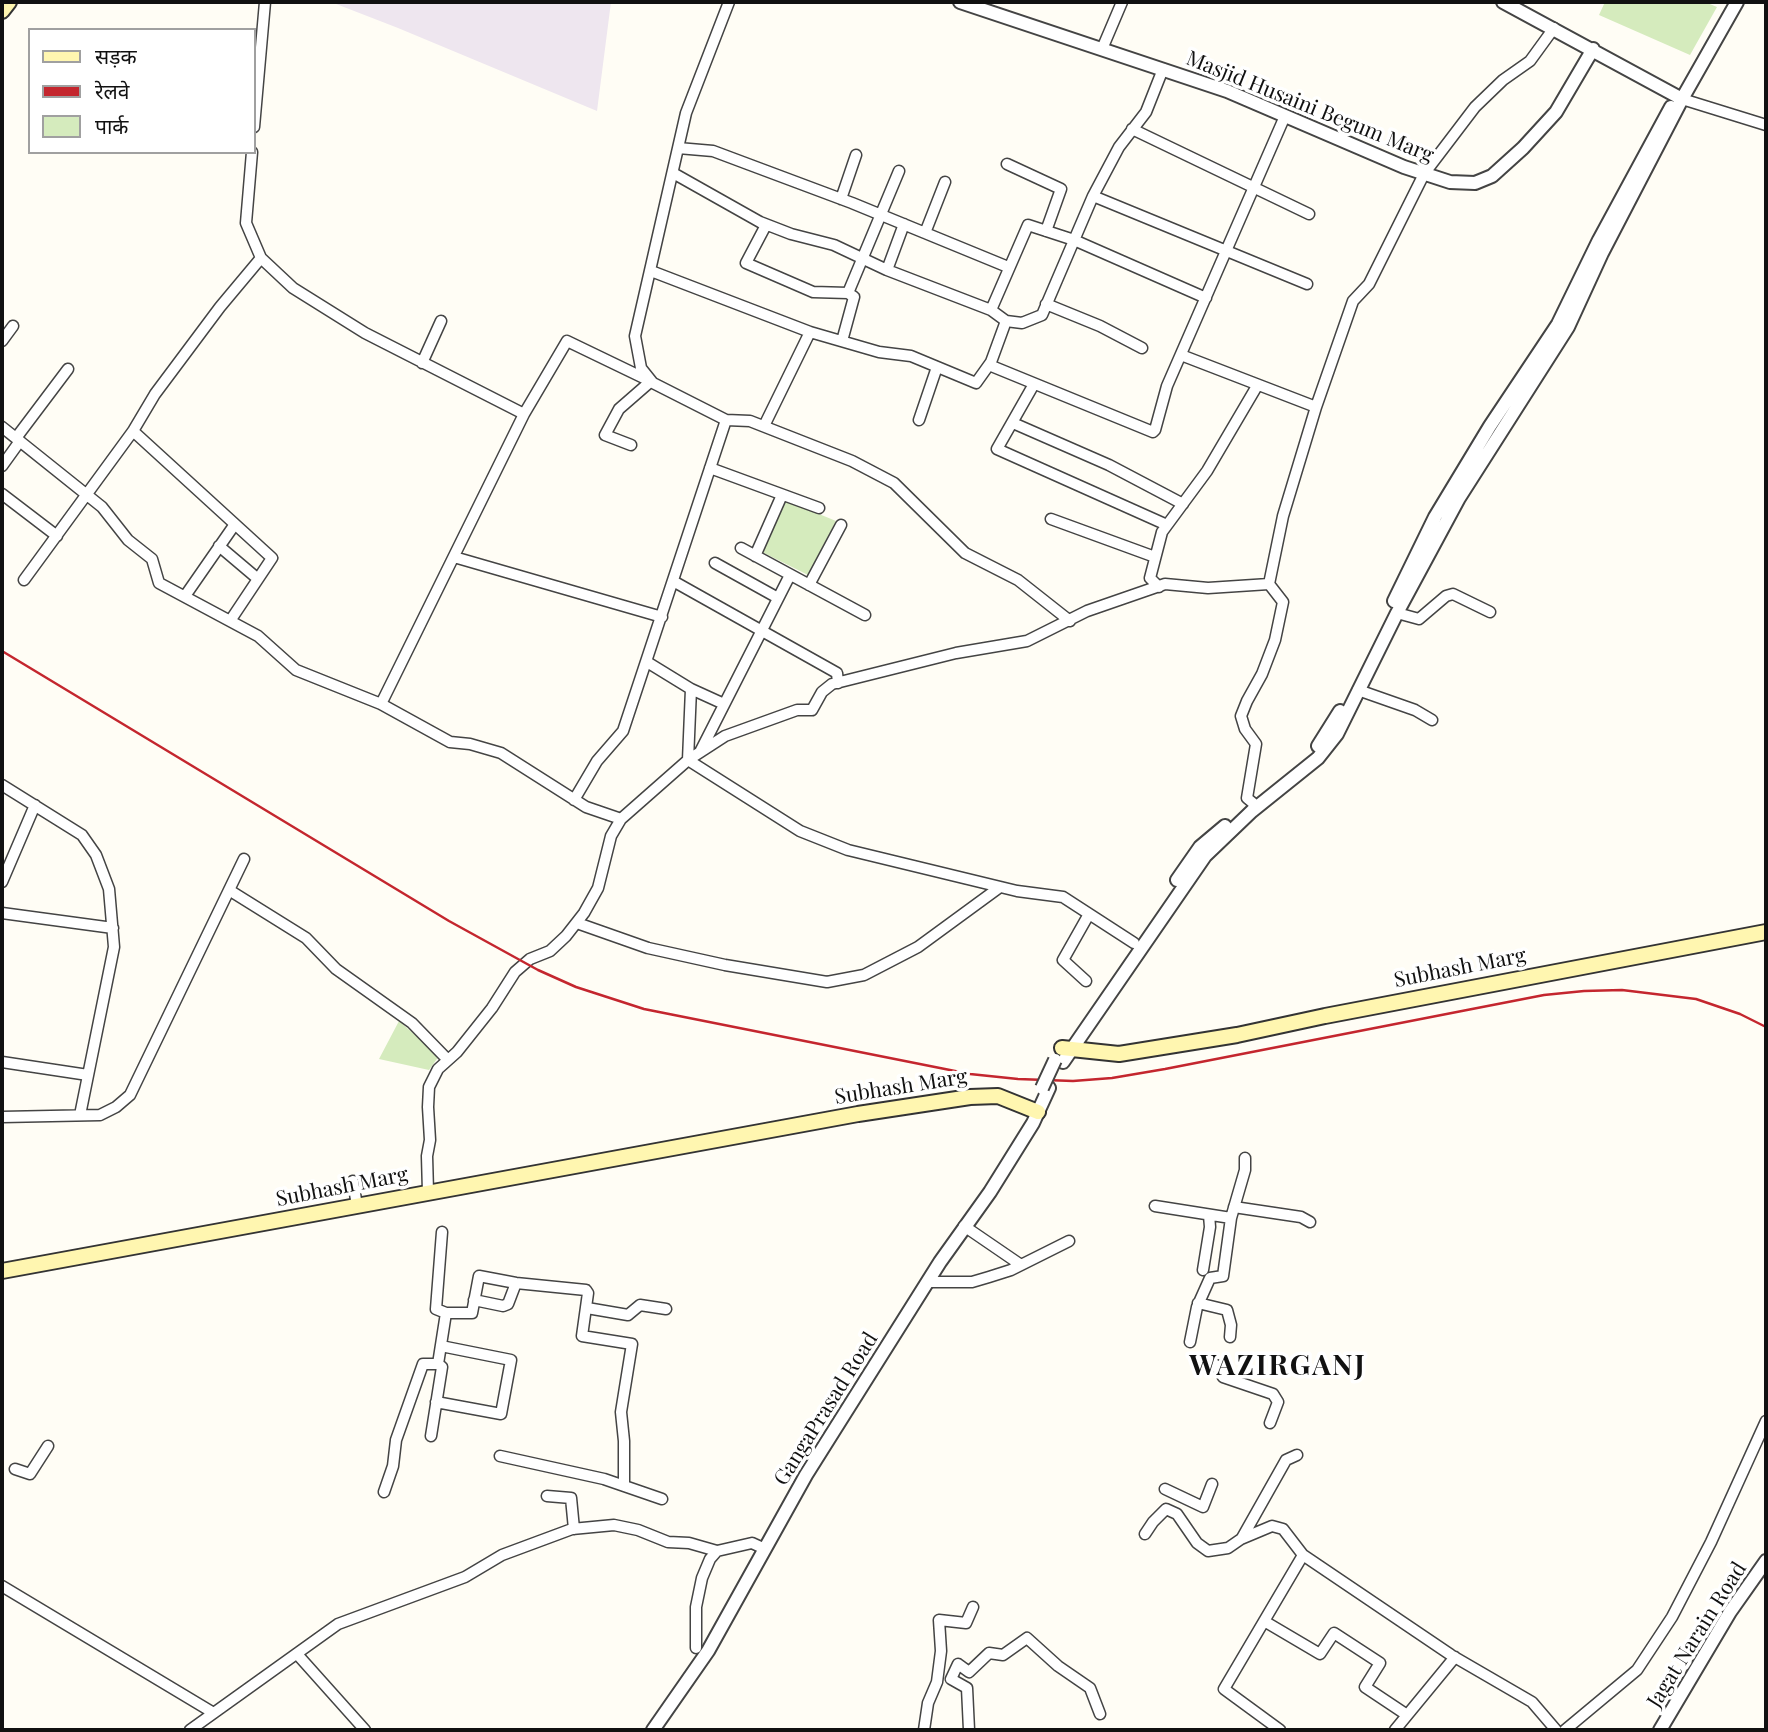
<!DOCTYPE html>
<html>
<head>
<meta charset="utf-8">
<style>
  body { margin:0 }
  #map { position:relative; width:1768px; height:1732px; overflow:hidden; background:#fffdf5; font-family:"Playfair Display","Noto Sans Devanagari",serif }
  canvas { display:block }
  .frame { position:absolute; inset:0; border:4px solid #111; pointer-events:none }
  .legend { position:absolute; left:28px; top:28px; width:228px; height:126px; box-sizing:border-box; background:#fff; border:2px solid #a0a0a0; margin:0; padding:9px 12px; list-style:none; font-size:21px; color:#111 }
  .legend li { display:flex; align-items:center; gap:14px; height:35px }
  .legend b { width:35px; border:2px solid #a0a0a0 }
</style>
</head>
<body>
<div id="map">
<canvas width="1768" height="1732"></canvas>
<div class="frame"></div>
<ul class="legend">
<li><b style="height:9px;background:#fff6b0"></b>सड़क</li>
<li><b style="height:9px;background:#c4262e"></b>रेलवे</li>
<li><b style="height:19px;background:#d5ebbd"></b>पार्क</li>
</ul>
</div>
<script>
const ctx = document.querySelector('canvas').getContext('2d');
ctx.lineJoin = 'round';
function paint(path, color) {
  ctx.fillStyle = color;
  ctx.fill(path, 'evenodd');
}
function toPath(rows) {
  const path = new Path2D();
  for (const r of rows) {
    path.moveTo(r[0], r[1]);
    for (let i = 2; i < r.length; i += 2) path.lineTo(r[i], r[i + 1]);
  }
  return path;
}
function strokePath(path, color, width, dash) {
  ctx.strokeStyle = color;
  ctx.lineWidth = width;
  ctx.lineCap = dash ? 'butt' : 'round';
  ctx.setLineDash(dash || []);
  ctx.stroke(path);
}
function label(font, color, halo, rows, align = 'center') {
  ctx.font = font + ' "Playfair Display",serif';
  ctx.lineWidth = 7;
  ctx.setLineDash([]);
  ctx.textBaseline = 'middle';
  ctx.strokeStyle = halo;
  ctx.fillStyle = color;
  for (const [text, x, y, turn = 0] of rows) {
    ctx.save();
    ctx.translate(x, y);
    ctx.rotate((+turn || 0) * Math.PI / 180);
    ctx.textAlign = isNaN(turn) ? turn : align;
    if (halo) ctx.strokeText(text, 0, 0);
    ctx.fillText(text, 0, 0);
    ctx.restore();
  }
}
paint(toPath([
  [331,2,611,2,597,111,398,28]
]), '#eee6ef');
paint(toPath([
  [1605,2,1705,2,1717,7,1690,55,1599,15],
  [785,500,836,521,808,575,762,552],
  [399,1021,439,1056,429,1070,379,1059]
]), '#d5ebbd');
const minor = toPath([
  [729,2,686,113,635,336,641,368,653,383,726,420,750,421,852,461,894,483,965,553,1018,580,1070,621],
  [1102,49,1122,2],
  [1682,99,1766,125],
  [254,127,265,2],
  [1132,129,1309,214],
  [678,148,713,151,852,203,1008,267],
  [252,152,246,223,261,258,293,288,365,333,524,414],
  [1007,164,1061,189,1046,231],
  [673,173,760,222,791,234,834,245,887,270,991,310,1006,321],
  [1093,196,1307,284],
  [841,199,856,155],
  [766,225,746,263,813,292,848,293,854,297,842,341],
  [925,233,945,182],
  [887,270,904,224],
  [651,271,810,332,879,352,911,356,976,383,991,362,1006,321,1022,323,1042,315,1093,196,1119,147,1146,112,1163,69],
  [848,293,899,171],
  [1046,304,1100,326,1142,348],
  [991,310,1028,225,1074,240,1206,298],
  [2,341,13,326],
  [1181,355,1316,407],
  [422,363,441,321],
  [989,365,1153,432,1155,430,1167,386,1285,116],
  [1034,384,997,449,1167,525],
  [919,420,937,367],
  [1013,423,1109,465,1183,504],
  [764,426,810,332],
  [2,427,102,507,128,540,152,559,159,583,258,636,296,670,381,704,450,742,470,744,501,753,586,807,621,819],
  [133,431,272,558,258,579],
  [16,438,68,369],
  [631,445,605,435,619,409,650,382],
  [2,466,20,441],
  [710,468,819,508],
  [2,494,57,536],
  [1051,519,1155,557],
  [219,546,258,579,230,621],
  [741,548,865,615],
  [755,556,782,495],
  [454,557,662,617],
  [715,563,778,598],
  [24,580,133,431,155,394,220,307,261,258],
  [673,581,837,673,838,683],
  [809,585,841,525],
  [1159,587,1150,578,1162,532,1207,471,1257,386],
  [185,596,235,524],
  [1397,613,1419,619,1446,596,1453,594,1490,612],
  [647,662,691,689,688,760],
  [691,689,724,704],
  [1358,690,1415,710,1432,720],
  [381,704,524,414,567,341,650,381],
  [700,752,790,575],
  [688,760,800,831,848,850,1017,891,1063,897,1134,943],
  [2,785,82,835,96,855,109,889,114,947,80,1115],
  [574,800,597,761,623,731,726,420],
  [1253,803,1247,798,1256,744,1245,729,1241,716,1247,701,1262,674,1275,640,1283,602,1269,584,1283,516,1316,407,1353,301,1369,284,1424,174,1475,107,1503,80,1530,61,1554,28],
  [2,882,35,805],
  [229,890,306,938,336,969,412,1023,448,1060],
  [2,913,113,928],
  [577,923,648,948,725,965,827,982,864,975,918,947,1000,887],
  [1086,981,1063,960,1089,914],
  [2,1062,88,1075],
  [2,1117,100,1115,116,1107,130,1095,244,859],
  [353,1181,357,1206],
  [428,1192,427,1156,430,1140,428,1107,429,1087,438,1069,457,1052,492,1008,515,972,530,959,550,951,566,936,584,913,598,888,611,836,621,819,688,760,725,736,797,710,812,710,822,692,832,684,956,653,1027,641,1087,611,1165,584,1208,588,1269,584],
  [1155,1206,1231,1218],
  [1234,1207,1301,1217,1310,1222],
  [964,1226,1021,1265],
  [1203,1270,1210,1227,1209,1215],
  [928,1282,972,1282,989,1277,1011,1270,1069,1241],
  [474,1300,503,1306,508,1304,516,1283],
  [1198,1303,1227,1310,1231,1325,1230,1337],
  [587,1308,628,1315,640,1305,666,1309],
  [446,1313,472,1313,479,1276,516,1283,586,1290,588,1293,582,1336,632,1344,621,1412,624,1441,624,1486],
  [1190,1342,1197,1307,1210,1278,1223,1276,1231,1218,1245,1170,1245,1158],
  [1216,1365,1223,1377,1273,1394,1278,1402,1270,1423],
  [436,1402,501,1414,511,1360,441,1346],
  [431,1436,442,1367,438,1364],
  [500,1456,604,1479,662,1499],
  [15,1469,30,1474,48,1446],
  [1165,1489,1203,1507,1212,1484],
  [384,1492,393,1466,396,1440,423,1364,438,1364,446,1313,436,1309,442,1232],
  [547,1496,571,1498,574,1529],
  [1145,1534,1153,1522,1166,1509,1177,1514,1197,1543,1208,1551,1228,1548,1241,1539,1272,1526,1283,1529,1303,1555,1451,1655,1532,1702,1556,1730],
  [1242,1538,1286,1460,1297,1455],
  [2,1586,212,1712],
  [1264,1621,1320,1654,1334,1633,1380,1663,1365,1687,1407,1715],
  [696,1648,696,1607,702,1578,710,1559,717,1551],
  [297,1654,365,1730],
  [190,1730,338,1624,465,1577,502,1555,572,1529,614,1525,638,1530,668,1542,689,1543,717,1551,752,1543,765,1549],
  [924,1730,928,1703,937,1682,941,1651,939,1620,966,1623,973,1607],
  [969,1730,967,1688,951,1679,958,1664,969,1672,989,1653,1003,1655,1027,1638,1058,1666,1090,1688,1100,1714],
  [1280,1730,1224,1689,1303,1555],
  [1395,1730,1455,1657],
  [1565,1730,1637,1670,1672,1617,1711,1542,1766,1421]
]);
const tertiary = toPath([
  [960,2,1227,91,1404,167,1450,182,1475,183,1492,176,1523,148,1556,112,1593,49],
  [1503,2,1682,99],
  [1394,601,1435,517,1490,426,1558,324,1599,240,1671,107],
  [1318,746,1340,711],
  [1177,880,1200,847,1225,826],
  [1063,1062,1205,856,1252,811,1318,758,1337,734,1397,613,1459,498,1568,327,1602,253,1682,99,1737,2],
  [653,1730,708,1651,806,1475,940,1262,990,1192,1033,1123,1049,1088],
  [1660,1730,1730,1612,1766,1561]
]);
const secondary = toPath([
  [2,11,9,2],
  [1062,1048,1119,1054,1237,1035,1325,1016,1766,932],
  [2,1271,858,1114,970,1097,998,1096,1038,1112]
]);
strokePath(minor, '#444', 13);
strokePath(tertiary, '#444', 16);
strokePath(secondary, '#333', 18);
strokePath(minor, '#fff', 10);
strokePath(tertiary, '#fff', 12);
strokePath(secondary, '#fff6b0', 14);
strokePath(toPath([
  [2,651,449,921,538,970,576,987,644,1009,970,1074,1018,1079,1073,1081,1112,1078,1165,1069,1467,1010,1544,995,1584,991,1622,990,1696,999,1740,1014,1766,1027]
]), '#c4262e', 2.5);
const tertiaryBridge = toPath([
  [1042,1088,1055,1060]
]);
strokePath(tertiaryBridge, '#444', 16, []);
strokePath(tertiaryBridge, '#fff', 12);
label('21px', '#111', '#fff', [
  ["Masjid Husaini Begum Marg",1310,107,22],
  ["Subhash Marg",1460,968,-11],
  ["Subhash Marg",901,1087,-9],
  ["Subhash Marg",342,1187,-11],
  ["GangaPrasad Road",826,1409,-58],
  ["Jagat Narain Road",1697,1635,-58]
]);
ctx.letterSpacing = '2px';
label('bold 28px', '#111', '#fff', [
  ["WAZIRGANJ",1278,1366]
]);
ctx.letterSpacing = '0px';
</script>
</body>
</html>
